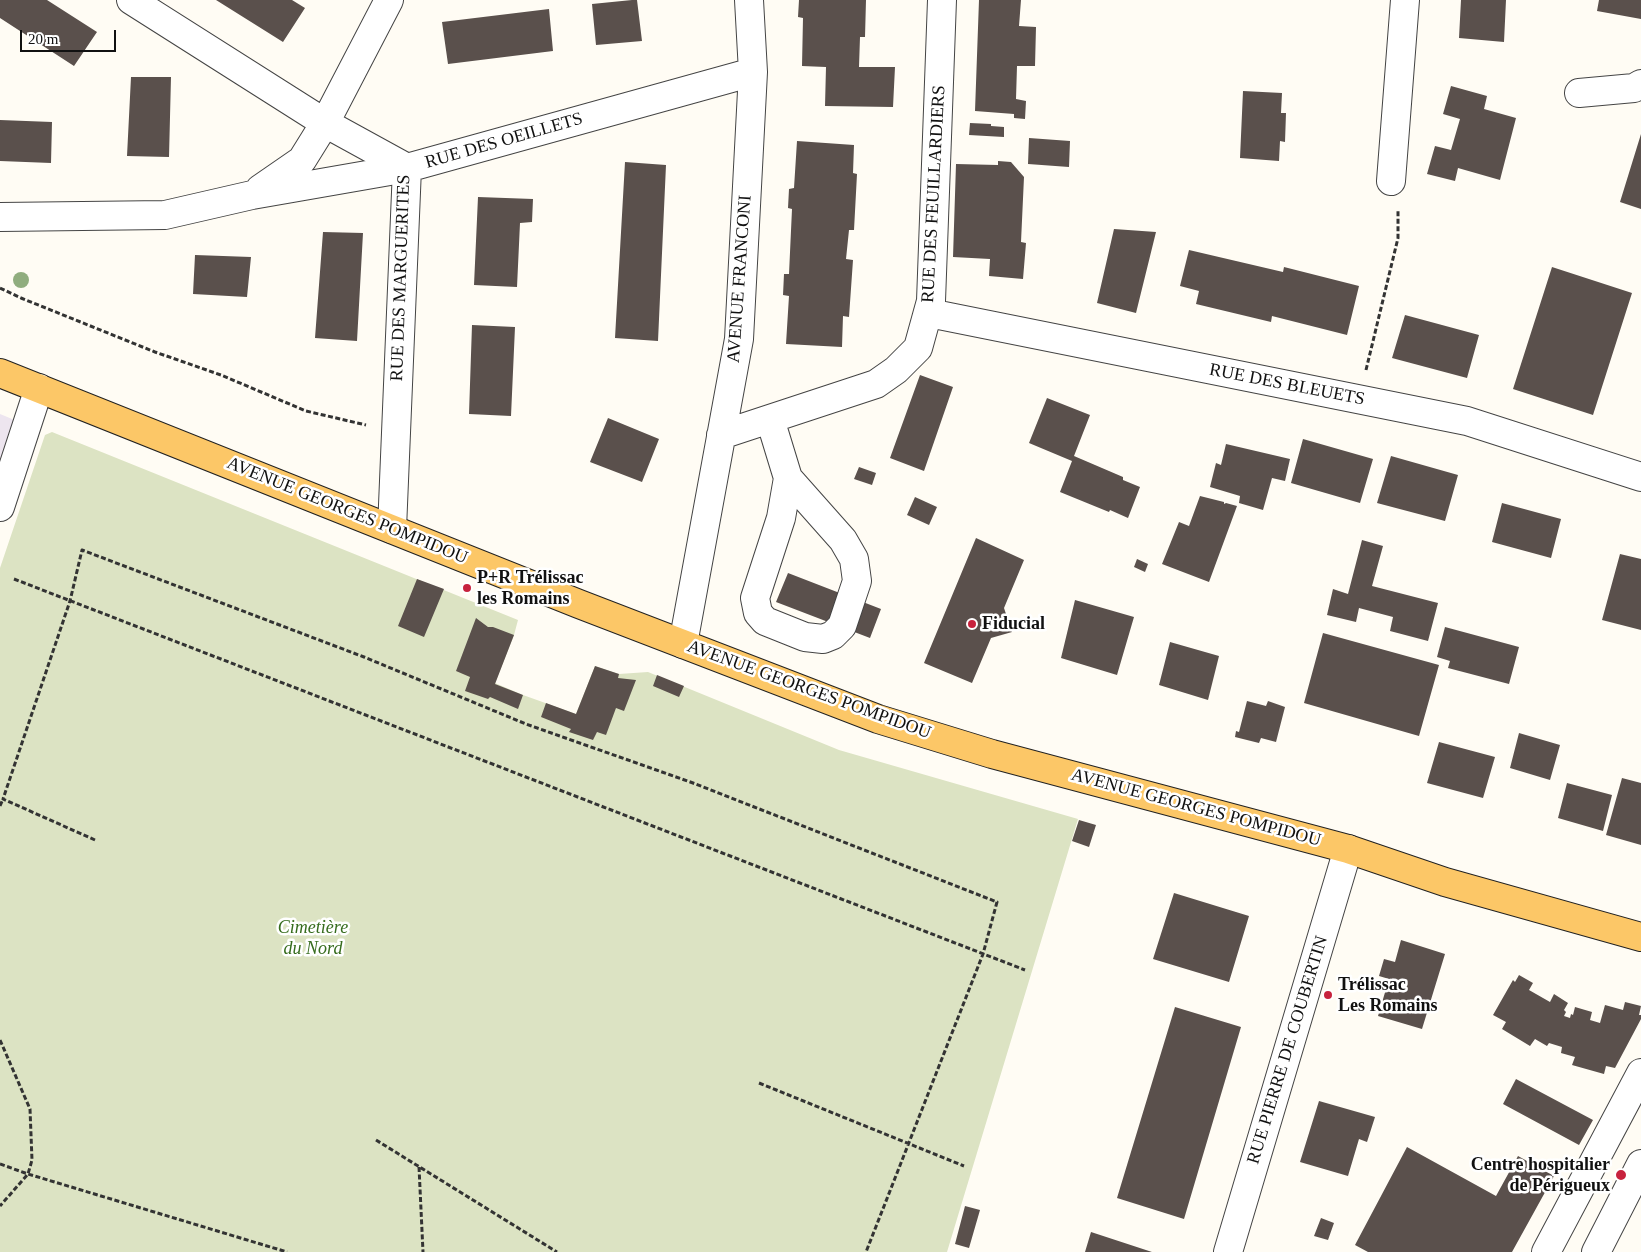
<!DOCTYPE html>
<html>
<head>
<meta charset="utf-8">
<style>
  body { margin:0 }
  #map { position:relative; width:1641px; height:1252px; overflow:hidden; background:#fffcf4; font-family:Georgia,serif }
  canvas { display:block }
  .scale { position:absolute; left:20px; top:30px; width:96px; height:22px; box-sizing:border-box; border:2px solid #111; border-top:0; padding-left:6px; font-size:15px; line-height:18px; white-space:nowrap; color:#111; -webkit-text-stroke:4px #fff; paint-order:stroke }
</style>
</head>
<body>
<div id="map">
<canvas width="1641" height="1252"></canvas>
<div class="scale">20 m</div>
</div>
<script>
const ctx = document.querySelector('canvas').getContext('2d');
ctx.lineJoin = 'round';
function paint(path, color) {
  ctx.fillStyle = color;
  ctx.fill(path, 'evenodd');
}
function toPath(rows) {
  const path = new Path2D();
  for (const r of rows) {
    path.moveTo(r[0], r[1]);
    for (let i = 2; i < r.length; i += 2) path.lineTo(r[i], r[i + 1]);
  }
  return path;
}
function strokePath(path, color, width, dash) {
  ctx.strokeStyle = color;
  ctx.lineWidth = width;
  ctx.lineCap = dash ? 'butt' : 'round';
  ctx.setLineDash(dash || []);
  ctx.stroke(path);
}
function label(font, color, halo, rows, align = 'center') {
  ctx.font = font + ' Georgia,serif';
  ctx.lineWidth = 5;
  ctx.setLineDash([]);
  ctx.textBaseline = 'middle';
  ctx.strokeStyle = halo;
  ctx.fillStyle = color;
  for (const [text, x, y, turn = 0] of rows) {
    ctx.save();
    ctx.translate(x, y);
    ctx.rotate((+turn || 0) * Math.PI / 180);
    ctx.textAlign = isNaN(turn) ? turn : align;
    if (halo) ctx.strokeText(text, 0, 0);
    ctx.fillText(text, 0, 0);
    ctx.restore();
  }
}
paint(toPath([
  [0,414,17,421,0,474]
]), '#ede5ef');
paint(toPath([
  [52,432,518,620,514,635,495,683,523,695,576,714,595,666,619,674,648,672,839,750,1078,819,947,1252,0,1252,0,568,45,435]
]), '#dce3c3');
paint(toPath([
  [0,0,47,0,97,32,74,66,0,18],
  [216,0,292,0,305,8,283,42],
  [632,0,637,0,642,41,596,45,592,4],
  [799,0,866,0,865,37,860,37,859,67,895,67,893,107,825,106,826,67,802,66,803,18,798,17],
  [979,0,1021,0,1019,26,1036,27,1035,66,1017,66,1016,99,1026,101,1025,119,1014,118,1014,114,975,111],
  [1461,0,1506,0,1504,42,1459,38],
  [1599,0,1641,0,1641,19,1597,11],
  [549,9,553,51,448,64,442,22],
  [131,77,171,77,169,157,127,156],
  [1451,86,1487,96,1484,109,1516,118,1500,180,1458,168,1455,181,1427,174,1435,146,1451,150,1460,119,1443,114],
  [1243,91,1282,93,1281,113,1286,113,1285,142,1280,141,1279,161,1240,158],
  [0,120,52,122,51,163,0,161],
  [970,123,991,124,991,126,1004,127,1004,137,969,135],
  [1641,134,1641,209,1620,202],
  [1029,138,1070,141,1069,167,1028,164],
  [797,141,854,145,853,173,857,174,854,230,849,230,846,259,853,260,849,317,843,316,842,347,786,344,789,296,783,295,784,274,789,274,792,209,788,208,789,189,794,188],
  [998,161,1011,162,1024,177,1021,242,1026,243,1023,279,989,276,990,259,953,257,956,164,998,165],
  [625,162,666,165,658,341,615,338],
  [478,197,533,199,532,222,520,223,517,287,474,285],
  [1114,229,1156,232,1136,313,1097,303],
  [323,232,363,233,357,341,315,338],
  [1189,250,1283,272,1284,267,1359,286,1347,335,1272,316,1271,322,1196,304,1199,291,1180,286],
  [195,255,251,257,247,297,193,294],
  [1552,267,1632,293,1593,415,1513,389],
  [1405,315,1479,335,1467,378,1392,358],
  [472,325,515,327,511,416,469,414],
  [920,375,953,387,924,471,890,458],
  [1047,398,1090,415,1074,456,1123,477,1123,480,1140,487,1128,518,1110,510,1109,512,1060,492,1072,461,1029,443],
  [608,418,659,439,642,482,590,462],
  [1303,439,1373,459,1360,503,1291,483],
  [1226,444,1290,459,1285,481,1272,478,1263,510,1239,503,1240,496,1210,487,1216,463,1221,465],
  [1391,456,1458,475,1445,521,1377,503],
  [859,467,876,473,872,485,854,479],
  [1200,496,1224,502,1224,504,1226,503,1237,506,1209,582,1162,564,1179,522,1189,526],
  [915,497,937,507,929,525,907,515],
  [1502,503,1561,519,1551,558,1492,542],
  [976,538,1024,560,1004,608,1012,632,991,638,972,683,924,663],
  [1362,540,1383,546,1372,586,1438,603,1428,641,1390,631,1393,617,1359,608,1356,622,1327,615,1333,589,1348,594],
  [1620,554,1641,559,1641,630,1602,620],
  [1137,559,1148,564,1145,572,1134,567],
  [788,573,881,609,870,638,776,602],
  [417,579,444,589,424,637,398,626],
  [1075,600,1134,617,1117,675,1061,658],
  [476,618,488,627,493,627,514,635,495,684,523,695,518,709,490,697,488,699,465,691,470,677,456,671],
  [1445,627,1519,647,1509,684,1448,668,1450,661,1437,657],
  [1323,633,1439,665,1419,736,1304,703],
  [1170,642,1219,656,1208,700,1159,685],
  [595,666,619,674,618,678,636,680,624,711,616,708,606,735,597,732,593,740,569,732,571,729,541,717,546,703,576,714],
  [657,675,684,686,679,697,653,686],
  [1247,701,1266,706,1268,701,1285,707,1276,742,1261,738,1259,743,1235,737,1236,731,1239,732],
  [1519,733,1560,745,1550,780,1510,768],
  [1439,742,1495,757,1483,798,1427,783],
  [1622,778,1641,783,1641,845,1606,835],
  [1567,783,1612,795,1603,831,1558,818],
  [1079,820,1096,825,1089,847,1072,841],
  [1174,893,1249,916,1229,982,1153,959],
  [1401,940,1445,954,1422,1029,1378,1016,1389,979,1379,976,1384,959,1395,962],
  [1519,975,1533,983,1529,990,1550,1002,1554,994,1568,1003,1564,1010,1566,1012,1564,1016,1570,1018,1571,1014,1573,1015,1575,1007,1592,1012,1590,1020,1600,1023,1605,1005,1623,1010,1625,1002,1641,1006,1639,1015,1641,1015,1641,1019,1615,1068,1606,1066,1604,1074,1572,1065,1575,1057,1561,1053,1562,1047,1549,1043,1547,1046,1535,1039,1530,1046,1502,1029,1506,1022,1493,1015,1513,980,1515,982],
  [1175,1007,1241,1027,1184,1219,1117,1198],
  [1516,1079,1593,1120,1579,1145,1503,1104],
  [1319,1101,1375,1117,1367,1142,1359,1139,1348,1176,1300,1162],
  [1407,1147,1496,1196,1518,1156,1554,1176,1512,1252,1368,1252,1355,1245],
  [965,1206,980,1210,969,1248,955,1244],
  [1321,1218,1334,1223,1328,1240,1314,1236],
  [1091,1232,1152,1252,1085,1252]
]), '#5a504c');
const minor = toPath([
  [131,0,325,123,407,168,392,529],
  [1579,93,1634,88,1641,84],
  [1391,181,1405,0],
  [260,189,302,160,325,123,389,0],
  [0,217,165,215,252,195,407,168,753,72],
  [929,313,1467,421,1641,477],
  [770,419,788,478,843,540,854,559,857,581,842,626,833,635,823,639,805,637,765,621,758,613,755,598,781,518,788,478],
  [721,435,876,384,896,370,918,348,931,301,942,0],
  [0,507,39,388],
  [683,644,739,339,753,72,749,0],
  [1228,1252,1348,849],
  [1546,1252,1641,1073],
  [1596,1252,1641,1164]
]);
const major = toPath([
  [0,373,579,604,878,719,992,754,1348,849,1445,882,1641,937]
]);
strokePath(minor, '#444', 30);
strokePath(major, '#222', 30);
strokePath(toPath([
  [0,288,21,298,155,352,221,375,306,411,366,425],
  [1366,370,1398,238,1398,210],
  [14,579,1025,970],
  [0,806,3,799],
  [95,840,3,799,70,601,82,550,364,657,526,724,693,783,997,902,983,954,866,1252],
  [0,1040,30,1109,32,1160,28,1174,0,1206],
  [759,1083,964,1166],
  [376,1140,557,1252],
  [0,1164,28,1174,287,1252],
  [419,1167,423,1252]
]), '#333', 3, [5, 2.5]);
strokePath(minor, '#fff', 28);
strokePath(major, '#fcc767', 28);
ctx.fillStyle = '#90ad7e';
for (const [x, y] of [
  [21,280]
]) {
  ctx.beginPath();
  ctx.arc(x, y, 8, 0, 2 * Math.PI);
  ctx.fill();
}
for (const [x, y, r, color] of [
  [467,588,5,"#c7223d"],
  [972,624,5,"#c7223d"],
  [1328,995,5,"#c7223d"],
  [1621,1175,6,"#c7223d"]
]) {
  const dot = new Path2D();
  dot.arc(x, y, r, 0, 2 * Math.PI);
  ctx.fillStyle = color;
  ctx.fill(dot);
  strokePath(dot, '#fff', 2);
}
label('18px', '#111', '#fff', [
  ["RUE DES OEILLETS",504,141,-16],
  ["RUE DES FEUILLARDIERS",934,194,-87],
  ["RUE DES MARGUERITES",401,278,-88],
  ["AVENUE FRANCONI",740,279,-86],
  ["RUE DES BLEUETS",1287,385,11],
  ["AVENUE GEORGES POMPIDOU",347,511,22],
  ["AVENUE GEORGES POMPIDOU",809,690,20],
  ["AVENUE GEORGES POMPIDOU",1196,808,15],
  ["RUE PIERRE DE COUBERTIN",1288,1050,-73]
]);
label('bold 18px', '#111', '#fff', [
  ["P+R Trélissac",477,578],
  ["les Romains",477,599],
  ["Fiducial",982,624],
  ["Trélissac",1338,985],
  ["Les Romains",1338,1006],
  ["Centre hospitalier",1610,1165,"right"],
  ["de Périgueux",1610,1186,"right"]
], 'left');
label('italic 18px', '#366c1d', '#fff', [
  ["Cimetière",313,928],
  ["du Nord",313,949]
]);
</script>
</body>
</html>
